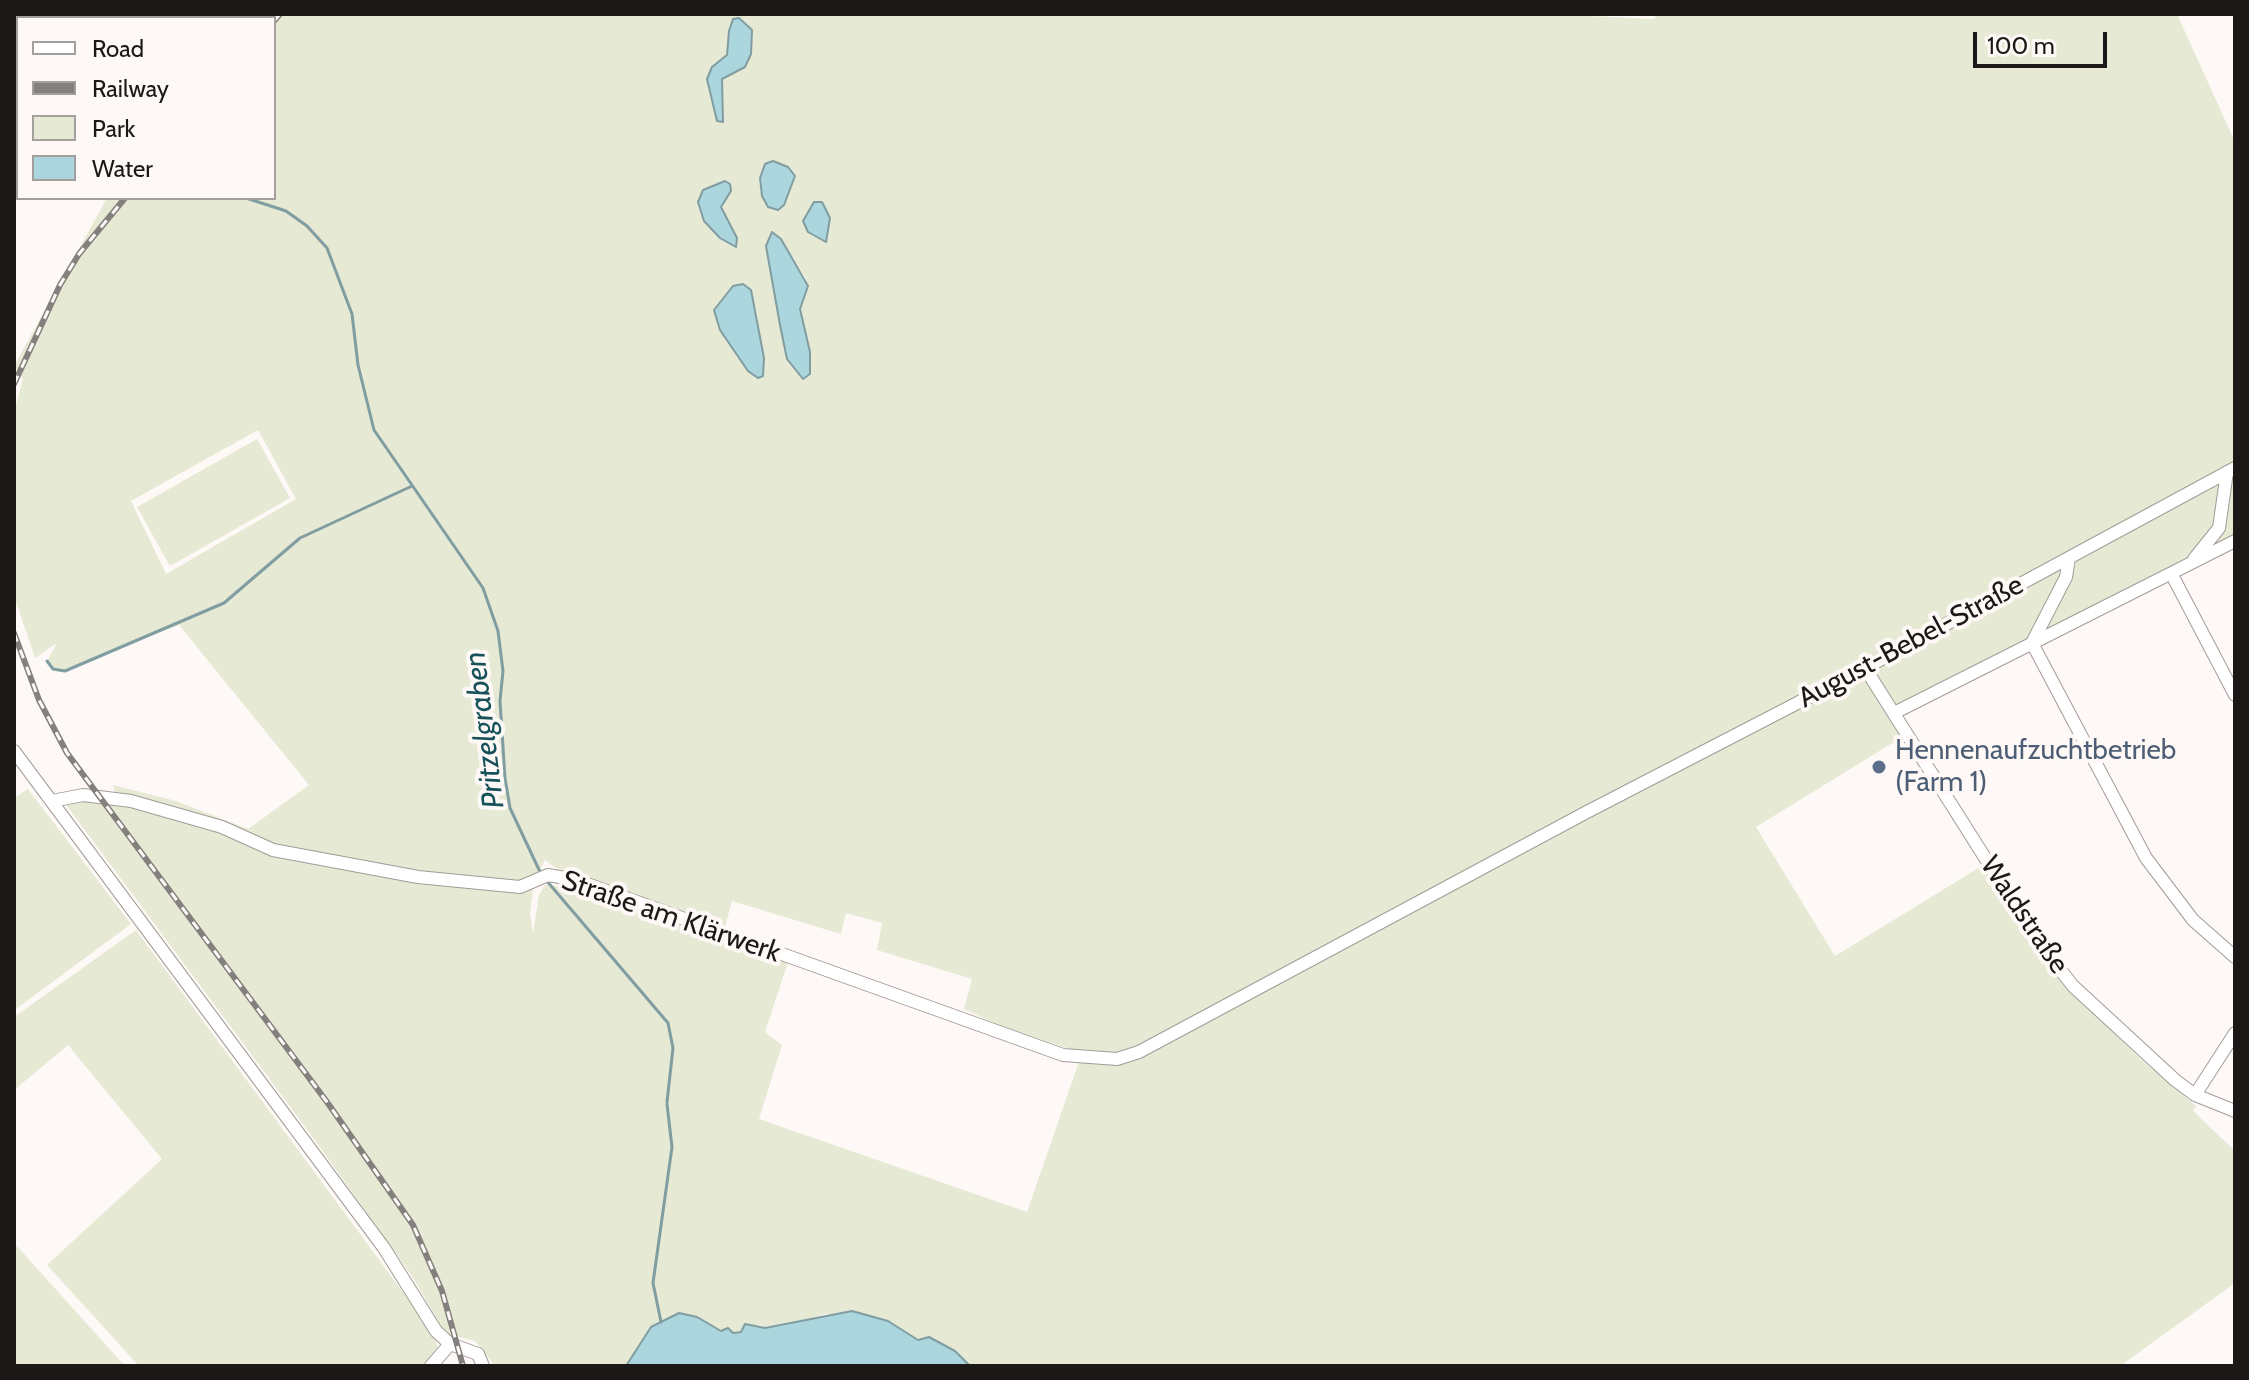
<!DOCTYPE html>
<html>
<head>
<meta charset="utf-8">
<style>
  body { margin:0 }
  #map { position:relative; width:2249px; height:1380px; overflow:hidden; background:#fef9f6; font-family:Cabin,sans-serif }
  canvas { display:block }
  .frame { position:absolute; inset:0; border:16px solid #1b1817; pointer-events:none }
  .legend { position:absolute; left:16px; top:16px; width:260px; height:184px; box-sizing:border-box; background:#fef9f6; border:2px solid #a39f9d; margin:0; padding:10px 14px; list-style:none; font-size:24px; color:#1b1817 }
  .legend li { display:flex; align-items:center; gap:16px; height:40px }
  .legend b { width:40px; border:2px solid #a39f9d }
  .scale { position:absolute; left:1973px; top:32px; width:134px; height:36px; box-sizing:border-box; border:4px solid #1b1817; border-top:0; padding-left:10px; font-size:24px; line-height:28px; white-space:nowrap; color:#1b1817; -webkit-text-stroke:6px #fef9f6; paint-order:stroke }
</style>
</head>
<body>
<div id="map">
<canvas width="2249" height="1380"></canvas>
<div class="frame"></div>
<ul class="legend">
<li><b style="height:10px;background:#fff"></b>Road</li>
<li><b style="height:10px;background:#84807e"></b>Railway</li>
<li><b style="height:22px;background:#e6e9d3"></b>Park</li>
<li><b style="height:22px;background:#acd6dd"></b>Water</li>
</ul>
<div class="scale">100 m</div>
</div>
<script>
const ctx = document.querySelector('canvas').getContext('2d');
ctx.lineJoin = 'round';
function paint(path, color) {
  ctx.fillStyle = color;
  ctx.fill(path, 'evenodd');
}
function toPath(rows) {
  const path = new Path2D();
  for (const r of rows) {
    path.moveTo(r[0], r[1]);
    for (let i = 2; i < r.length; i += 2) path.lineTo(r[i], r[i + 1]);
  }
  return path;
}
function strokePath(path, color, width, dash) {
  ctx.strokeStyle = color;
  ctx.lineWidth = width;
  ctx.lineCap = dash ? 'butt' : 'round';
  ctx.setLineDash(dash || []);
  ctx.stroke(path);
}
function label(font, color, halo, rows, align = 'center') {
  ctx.font = font + ' Cabin,sans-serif';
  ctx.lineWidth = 8;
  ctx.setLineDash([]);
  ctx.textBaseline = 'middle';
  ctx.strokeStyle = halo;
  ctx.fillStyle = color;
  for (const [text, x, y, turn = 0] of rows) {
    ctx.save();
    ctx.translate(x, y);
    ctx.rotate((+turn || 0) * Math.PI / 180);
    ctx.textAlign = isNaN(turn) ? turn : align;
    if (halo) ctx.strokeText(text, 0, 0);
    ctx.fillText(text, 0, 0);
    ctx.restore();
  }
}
paint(toPath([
  [168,14,1548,14,1653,19,1658,14,2177,14,2235,142,2235,537,1896,709,1904,723,1894,742,1756,827,1835,956,1985,864,2069,990,2144,1062,2196,1106,2193,1111,2235,1151,2235,1283,2120,1366,970,1366,955,1351,905,1334,888,1321,825,1314,801,1322,765,1328,760,1325,733,1333,714,1328,697,1317,626,1366,495,1366,475,1341,445,1333,412,1276,314,1139,64,802,75,799,118,803,113,785,176,801,248,829,309,785,179,625,58,672,47,661,57,643,35,658,15,599,14,413,23,379,14,366,107,198,274,198,274,18,170,18],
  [703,190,731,191,721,207,737,238,736,246,720,238],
  [781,239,805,277,808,286,800,309,775,284,766,246],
  [743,284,751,290,758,318,748,371,720,330,714,310],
  [258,430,296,499,166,574,131,501],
  [545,860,556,868,725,926,732,901,841,934,846,913,882,923,877,950,972,979,964,1009,1001,1026,1082,1053,1027,1212,759,1119,782,1045,765,1032,788,962,575,888,545,885,539,895,533,934,530,914,534,882],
  [257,439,290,498,170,566,137,507],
  [28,789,131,924,16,1009,14,798],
  [136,930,433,1333,439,1352,425,1366,139,1366,47,1265,162,1159,68,1045,14,1090,14,1017],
  [14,1243,125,1366,14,1366]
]), '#e6e9d3');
const water = toPath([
  [739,18,752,30,751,54,745,67,722,79,723,122,717,121,707,79,712,67,727,55,729,31,733,19,739,18],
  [773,161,788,167,795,176,784,205,778,210,768,207,762,196,760,178,765,164,773,161],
  [725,181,730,184,731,191,721,207,737,238,736,247,720,238,704,221,698,202,703,190,725,181],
  [814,202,822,202,830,218,826,242,808,232,803,221,814,202],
  [772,232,781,239,808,286,800,309,810,352,810,374,803,379,787,359,780,325,766,246,772,232],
  [743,284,751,290,764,358,763,376,758,378,748,371,720,330,714,310,733,286,743,284],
  [852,1311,888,1321,918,1340,929,1337,955,1351,970,1366,626,1366,651,1327,679,1313,697,1317,721,1331,728,1328,733,1333,741,1332,745,1324,765,1328,852,1311]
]);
paint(water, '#acd6dd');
strokePath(water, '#809da2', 2);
strokePath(toPath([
  [246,198,286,211,307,226,327,248,352,314,358,365,374,430,483,588,498,631,503,671,500,701,505,778,510,808,541,874],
  [47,661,53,669,65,671,224,603,300,538,412,486],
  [546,880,668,1023,673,1048,667,1102],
  [661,1322,653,1283,672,1147,667,1104]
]), '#809da2', 3);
const minor = toPath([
  [120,14,123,18],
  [2069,558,2066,577,2032,643,2146,858,2193,920,2235,957],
  [2194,559,2219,528,2227,472],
  [2172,575,2235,695],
  [1865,668,2037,940,2073,986,2175,1080,2195,1095,2235,1111],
  [1894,713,2235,541],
  [14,751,384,1248,436,1331,450,1344,478,1354,483,1366],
  [52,801,83,795,131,801,222,827,273,850,418,877,520,887,548,875,576,880,1063,1055,1117,1059,1139,1052,1585,813,1865,668,2235,468],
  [2195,1095,2235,1033],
  [431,1366,450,1344]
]);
const major = toPath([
  [86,18,92,14],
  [14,65,18,62]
]);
strokePath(minor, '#a39b98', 14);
strokePath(major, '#a39b98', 18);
strokePath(minor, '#fff', 12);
strokePath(major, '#fff', 16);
const rail = toPath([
  [274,21,280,14],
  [14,384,60,285,79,254,125,198],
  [14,633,39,700,67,753,327,1102,413,1225,442,1291,463,1366]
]);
strokePath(rail, '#84807e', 6);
strokePath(rail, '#fef9f6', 3, [9]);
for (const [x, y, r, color] of [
  [1879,767,8,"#5c6f8a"]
]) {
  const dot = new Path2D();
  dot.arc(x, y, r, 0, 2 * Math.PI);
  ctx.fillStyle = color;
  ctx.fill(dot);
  strokePath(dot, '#fef9f6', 3);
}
label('28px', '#1b1817', '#fef9f6', [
  ["August-Bebel-Straße",1911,642,-28],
  ["Waldstraße",2024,915,56],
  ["Straße am Klärwerk",671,917,19]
]);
label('28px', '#4e5e75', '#fef9f6', [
  ["Hennenaufzuchtbetrieb",1895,751],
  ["(Farm 1)",1895,783]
], 'left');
label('italic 30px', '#17525a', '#fef9f6', [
  ["Pritzelgraben",485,730,-97]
]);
</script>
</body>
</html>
